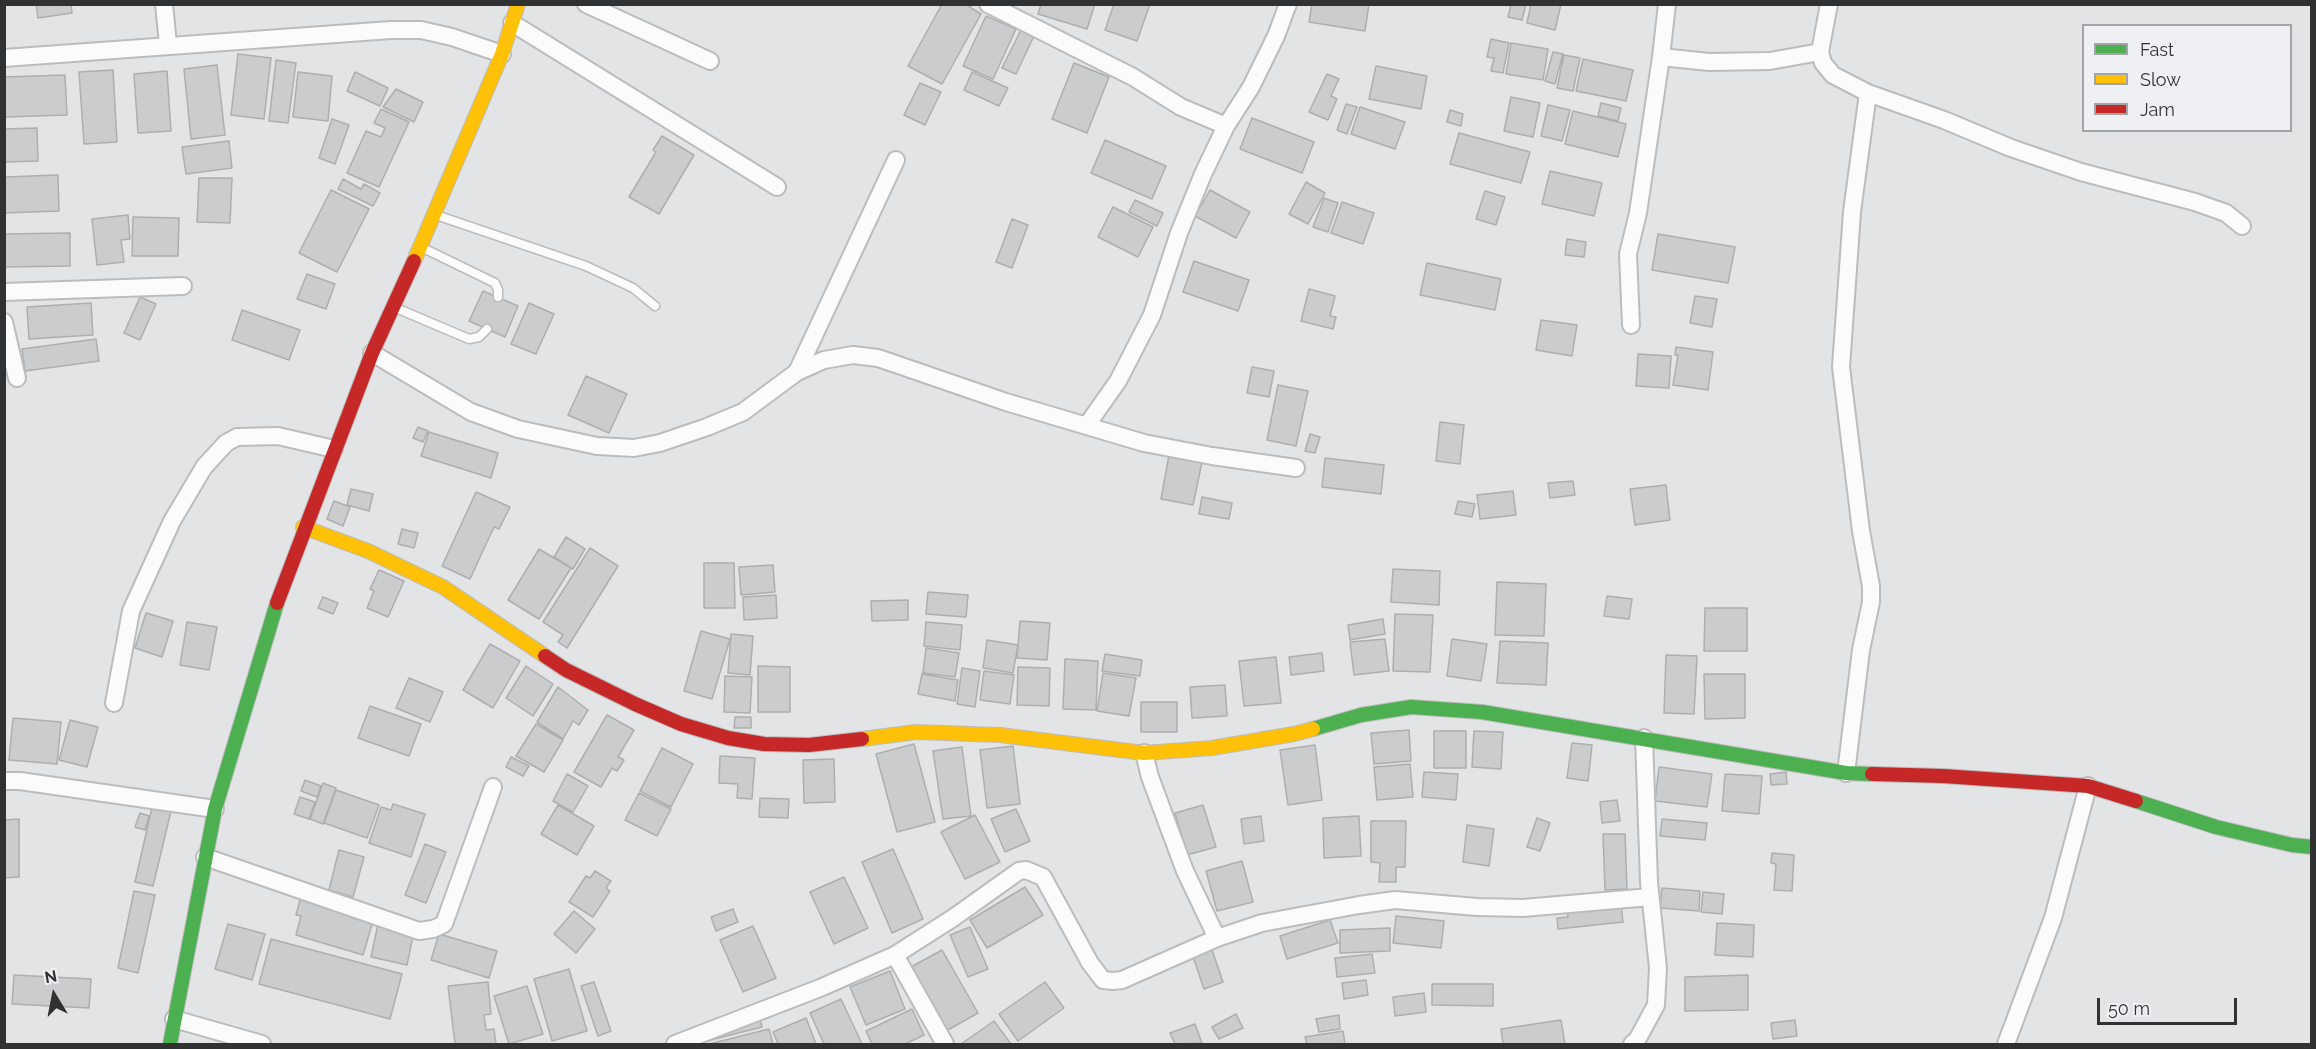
<!DOCTYPE html>
<html>
<head>
<meta charset="utf-8">
<style>
  body { margin:0 }
  #map { position:relative; width:2316px; height:1049px; overflow:hidden; background:#e3e4e5; font-family:Raleway,sans-serif }
  canvas { display:block }
  .frame { position:absolute; inset:0; border:6px solid #303132; pointer-events:none }
  .legend { position:absolute; left:2082px; top:24px; width:210px; height:108px; box-sizing:border-box; background:#eff0f3; border:2px solid #a3a4a6; margin:0; padding:8px 10px; list-style:none; font-size:18px; color:#303132 }
  .legend li { display:flex; align-items:center; gap:12px; height:30px }
  .legend b { width:30px; border:2px solid #a3a4a6 }
  .north { position:absolute; left:24px; top:965px; width:60px; height:60px; -webkit-text-stroke:4px #eff0f3; paint-order:stroke; rotate:350deg; font-size:16px; font-weight:700; line-height:24px; text-align:center; color:#303132 }
  .north::after { content:''; display:block; margin:auto; width:21px; height:27px; background:#303132; clip-path:polygon(50% 0,100% 100%,50% 72%,0 100%) }
  .scale { position:absolute; left:2097px; top:998px; width:140px; height:27px; box-sizing:border-box; border:3px solid #303132; border-top:0; padding-left:8px; font-size:18px; line-height:21px; white-space:nowrap; color:#303132; -webkit-text-stroke:4px #eff0f3; paint-order:stroke }
</style>
</head>
<body>
<div id="map">
<canvas width="2316" height="1049"></canvas>
<div class="frame"></div>
<ul class="legend">
<li><b style="height:8px;background:#4caf50"></b>Fast</li>
<li><b style="height:8px;background:#ffc107"></b>Slow</li>
<li><b style="height:8px;background:#c62828"></b>Jam</li>
</ul>
<div class="north">N</div>
<div class="scale">50 m</div>
</div>
<script>
const ctx = document.querySelector('canvas').getContext('2d');
ctx.lineJoin = 'round';
function paint(path, color) {
  ctx.fillStyle = color;
  ctx.fill(path, 'evenodd');
}
function toPath(rows) {
  const path = new Path2D();
  for (const r of rows) {
    path.moveTo(r[0], r[1]);
    for (let i = 2; i < r.length; i += 2) path.lineTo(r[i], r[i + 1]);
  }
  return path;
}
function strokePath(path, color, width, dash) {
  ctx.strokeStyle = color;
  ctx.lineWidth = width;
  ctx.lineCap = dash ? 'butt' : 'round';
  ctx.setLineDash(dash || []);
  ctx.stroke(path);
}
const building = toPath([
  [36,4,71,4,72,13,38,18,36,4],
  [942,4,965,4,981,14,942,84,908,66,942,4],
  [1041,4,1095,4,1087,29,1038,14,1041,4],
  [1114,4,1150,4,1137,41,1105,30,1114,4],
  [1312,4,1369,4,1365,31,1309,22,1312,4],
  [1511,4,1526,4,1522,20,1508,17,1511,4],
  [1531,4,1561,4,1555,30,1527,23,1531,4],
  [986,16,1016,29,993,79,963,66,986,16],
  [1021,30,1034,36,1016,74,1002,68,1021,30],
  [1491,39,1509,43,1503,73,1491,71,1494,58,1487,57,1491,39],
  [1511,43,1548,49,1543,80,1506,74,1511,43],
  [1553,52,1563,54,1555,84,1545,81,1553,52],
  [238,54,271,58,264,119,231,115,238,54],
  [1564,55,1580,58,1573,91,1557,88,1564,55],
  [1583,59,1633,70,1626,101,1576,91,1583,59],
  [276,60,296,63,288,123,269,121,276,60],
  [1074,63,1109,77,1087,133,1052,119,1074,63],
  [217,65,225,135,191,139,184,69,217,65],
  [1376,66,1427,76,1421,109,1369,99,1376,66],
  [113,70,117,142,84,144,79,72,113,70],
  [167,71,171,131,138,133,134,74,167,71],
  [298,72,332,76,328,121,293,117,298,72],
  [355,72,388,88,380,106,347,91,355,72],
  [972,72,1008,88,999,106,964,90,972,72],
  [1327,74,1339,79,1331,96,1337,99,1328,120,1309,112,1327,74],
  [65,75,67,115,4,117,4,77,65,75],
  [920,83,941,92,925,125,904,115,920,83],
  [396,89,423,102,414,122,383,107,396,89],
  [1511,97,1540,103,1533,137,1504,131,1511,97],
  [1601,103,1621,108,1618,121,1598,116,1601,103],
  [1346,104,1357,107,1347,134,1337,130,1346,104],
  [1548,105,1570,110,1562,141,1541,136,1548,105],
  [1360,107,1405,122,1395,149,1351,134,1360,107],
  [381,109,409,122,379,187,347,173,366,131,381,137,385,128,374,123,381,109],
  [1450,110,1463,114,1461,126,1447,122,1450,110],
  [1573,111,1626,124,1618,157,1565,144,1573,111],
  [1252,118,1314,142,1302,173,1240,149,1252,118],
  [332,119,349,125,335,164,319,158,332,119],
  [37,128,38,161,4,162,4,129,37,128],
  [1459,133,1530,152,1521,183,1450,164,1459,133],
  [662,136,694,155,659,214,629,197,656,152,653,150,662,136],
  [1105,140,1166,166,1152,199,1091,173,1105,140],
  [229,141,232,168,186,174,182,147,229,141],
  [1550,171,1602,183,1594,216,1542,204,1550,171],
  [58,175,59,211,4,213,4,177,58,175],
  [199,178,232,178,230,223,197,222,199,178],
  [343,179,361,189,364,184,380,193,373,206,338,189,343,179],
  [1306,182,1325,193,1308,224,1289,214,1306,182],
  [331,190,369,209,337,272,299,253,331,190],
  [1210,190,1250,212,1236,238,1195,216,1210,190],
  [1485,191,1505,197,1496,225,1476,219,1485,191],
  [1324,198,1338,203,1328,232,1313,227,1324,198],
  [1135,200,1163,213,1157,226,1129,212,1135,200],
  [1342,202,1374,213,1363,244,1331,233,1342,202],
  [1113,207,1153,227,1138,257,1098,237,1113,207],
  [128,215,130,239,121,240,124,262,97,265,92,219,128,215],
  [133,217,179,218,178,256,132,256,133,217],
  [1012,219,1028,225,1012,268,996,262,1012,219],
  [70,233,70,266,5,267,5,234,70,233],
  [1658,234,1735,247,1728,283,1652,270,1658,234],
  [1567,239,1586,242,1584,257,1565,255,1567,239],
  [1194,261,1249,280,1238,311,1183,292,1194,261],
  [1427,263,1501,279,1495,310,1420,295,1427,263],
  [307,274,335,284,326,309,297,299,307,274],
  [1309,289,1335,296,1330,316,1336,317,1333,329,1301,321,1309,289],
  [483,291,518,306,505,337,469,321,483,291],
  [1695,296,1717,299,1712,327,1690,323,1695,296],
  [140,297,156,304,140,340,124,333,140,297],
  [91,303,93,335,29,339,27,307,91,303],
  [529,303,554,314,536,354,511,344,529,303],
  [242,310,300,330,289,360,232,340,242,310],
  [1541,320,1577,325,1572,356,1536,350,1541,320],
  [96,339,99,361,25,371,22,349,96,339],
  [1676,347,1713,352,1708,390,1673,385,1678,355,1675,355,1676,347],
  [1638,354,1671,356,1669,388,1636,386,1638,354],
  [1252,367,1274,371,1269,397,1247,393,1252,367],
  [586,376,627,394,609,433,568,415,586,376],
  [1278,385,1308,391,1296,446,1267,440,1278,385],
  [1440,422,1464,425,1460,464,1436,461,1440,422],
  [418,427,428,431,423,442,413,438,418,427],
  [429,432,498,453,491,478,421,456,429,432],
  [1310,434,1320,437,1315,453,1305,451,1310,434],
  [1169,455,1202,462,1193,505,1161,499,1169,455],
  [1325,458,1384,465,1381,494,1322,487,1325,458],
  [1573,481,1575,495,1550,498,1548,483,1573,481],
  [1666,485,1670,520,1635,525,1630,489,1666,485],
  [351,489,373,494,369,511,347,505,351,489],
  [1513,491,1516,515,1480,519,1477,495,1513,491],
  [476,492,510,507,499,529,494,527,470,579,442,566,476,492],
  [1202,497,1232,503,1229,519,1199,514,1202,497],
  [334,501,350,507,343,526,327,519,334,501],
  [1458,501,1475,504,1472,517,1455,514,1458,501],
  [402,529,418,533,414,548,398,544,402,529],
  [566,537,585,549,573,569,554,557,566,537],
  [590,548,618,566,567,648,558,642,563,635,543,622,590,548],
  [539,549,571,568,539,619,508,600,539,549],
  [704,563,734,563,735,608,704,608,704,563],
  [773,565,775,592,741,595,739,567,773,565],
  [1393,569,1440,571,1439,605,1391,602,1393,569],
  [379,570,404,581,388,617,367,608,374,591,370,589,379,570],
  [1497,582,1546,584,1544,636,1495,635,1497,582],
  [928,592,968,595,966,617,926,614,928,592],
  [776,595,777,618,744,620,743,597,776,595],
  [1607,596,1632,599,1629,619,1604,616,1607,596],
  [323,597,338,603,333,614,318,608,323,597],
  [908,600,908,620,872,621,871,601,908,600],
  [1705,608,1747,608,1747,651,1704,651,1705,608],
  [146,613,173,621,162,657,135,648,146,613],
  [1395,614,1433,615,1430,672,1393,671,1395,614],
  [1383,619,1385,634,1350,640,1348,625,1383,619],
  [1020,621,1050,623,1047,660,1017,658,1020,621],
  [187,622,217,627,209,670,180,665,187,622],
  [926,622,962,625,960,650,924,646,926,622],
  [701,631,730,639,712,699,684,691,701,631],
  [731,634,753,636,750,675,728,673,731,634],
  [1385,639,1389,671,1354,675,1350,642,1385,639],
  [1452,639,1487,644,1481,681,1447,676,1452,639],
  [987,640,1018,645,1013,673,983,668,987,640],
  [1500,641,1548,643,1546,685,1497,683,1500,641],
  [490,644,520,661,493,708,463,690,490,644],
  [926,648,959,653,955,677,923,673,926,648],
  [1322,653,1324,671,1291,675,1289,657,1322,653],
  [1105,654,1142,660,1140,676,1102,671,1105,654],
  [1666,655,1697,656,1694,714,1664,713,1666,655],
  [1276,657,1281,703,1244,706,1239,661,1276,657],
  [1065,659,1098,661,1096,710,1063,709,1065,659],
  [526,666,553,684,533,716,506,698,526,666],
  [758,666,790,667,790,712,758,712,758,666],
  [1018,667,1050,668,1049,706,1017,705,1018,667],
  [962,668,980,671,975,707,957,704,962,668],
  [984,671,1014,675,1010,704,980,700,984,671],
  [1103,673,1136,678,1129,716,1097,711,1103,673],
  [922,674,958,680,955,701,918,694,922,674],
  [1704,674,1745,674,1745,718,1705,719,1704,674],
  [725,676,752,677,750,713,724,712,725,676],
  [409,678,443,692,430,722,396,708,409,678],
  [1225,685,1227,716,1192,718,1190,687,1225,685],
  [558,687,588,710,579,725,573,721,563,739,537,722,558,687],
  [1141,702,1177,702,1177,732,1141,732,1141,702],
  [370,706,421,724,409,756,358,738,370,706],
  [607,715,634,730,618,757,624,760,617,771,612,768,601,787,574,772,607,715],
  [735,717,751,717,751,728,734,728,735,717],
  [13,718,61,722,57,764,9,760,13,718],
  [70,720,98,727,87,767,59,760,70,720],
  [536,724,563,740,544,772,516,756,536,724],
  [1409,730,1411,761,1374,764,1371,733,1409,730],
  [1434,731,1466,731,1466,768,1434,768,1434,731],
  [1474,731,1503,732,1501,769,1472,767,1474,731],
  [1572,743,1592,745,1588,781,1567,778,1572,743],
  [914,744,935,822,897,832,876,754,914,744],
  [1315,745,1322,800,1288,805,1280,750,1315,745],
  [1013,746,1020,804,987,808,980,750,1013,746],
  [962,747,971,816,943,819,933,751,962,747],
  [662,748,693,764,671,807,640,791,662,748],
  [720,756,755,758,752,799,737,798,738,784,719,783,720,756],
  [511,757,529,766,523,776,506,767,511,757],
  [834,759,835,802,804,803,803,760,834,759],
  [1410,764,1413,797,1377,800,1374,767,1410,764],
  [1659,767,1712,774,1707,807,1655,801,1659,767],
  [1424,772,1458,774,1456,800,1422,797,1424,772],
  [1786,772,1787,784,1771,785,1770,774,1786,772],
  [567,774,588,786,573,812,553,801,567,774],
  [1725,774,1762,776,1759,814,1722,811,1725,774],
  [305,780,321,786,317,797,301,791,305,780],
  [323,783,336,788,323,824,310,819,323,783],
  [336,790,379,805,367,838,324,823,336,790],
  [639,793,671,809,657,836,625,820,639,793],
  [300,797,315,802,309,819,294,814,300,797],
  [760,798,789,799,788,818,759,817,760,798],
  [1617,800,1620,821,1602,823,1600,802,1617,800],
  [153,803,172,807,153,886,135,882,153,803],
  [393,804,425,814,411,857,369,843,381,807,391,810,393,804],
  [558,805,594,826,577,855,541,834,558,805],
  [1203,805,1216,847,1187,855,1175,813,1203,805],
  [1016,809,1030,841,1005,852,991,819,1016,809],
  [140,813,149,816,145,830,135,827,140,813],
  [975,815,1000,862,965,879,941,832,975,815],
  [1261,816,1264,841,1244,844,1241,819,1261,816],
  [1359,816,1361,856,1324,858,1323,818,1359,816],
  [1537,818,1550,823,1540,851,1527,847,1537,818],
  [19,819,19,877,4,878,4,820,19,819],
  [1662,819,1707,823,1705,840,1660,836,1662,819],
  [1371,821,1406,821,1405,867,1396,867,1396,882,1379,882,1380,863,1371,862,1371,821],
  [1467,825,1494,829,1489,866,1463,862,1467,825],
  [1603,834,1625,834,1627,889,1605,890,1603,834],
  [425,844,446,852,426,903,405,895,425,844],
  [893,849,923,919,892,933,862,862,893,849],
  [339,850,364,857,353,897,329,890,339,850],
  [1772,853,1794,855,1792,891,1774,890,1776,864,1771,863,1772,853],
  [1242,861,1253,902,1217,911,1206,871,1242,861],
  [595,871,611,881,606,888,610,891,593,917,569,902,586,876,590,878,595,871],
  [844,877,868,928,834,944,810,892,844,877],
  [1025,887,1043,915,987,948,970,920,1025,887],
  [1662,888,1700,891,1699,911,1660,908,1662,888],
  [134,891,155,895,138,973,118,968,134,891],
  [1703,892,1724,894,1722,914,1701,912,1703,892],
  [300,900,373,921,363,955,296,935,301,916,296,915,300,900],
  [1621,904,1623,922,1558,929,1557,918,1568,917,1567,910,1621,904],
  [733,909,738,922,716,931,711,917,733,909],
  [574,911,595,929,576,953,554,934,574,911],
  [1396,916,1444,921,1441,948,1393,943,1396,916],
  [1330,920,1338,943,1287,959,1280,936,1330,920],
  [1717,923,1754,925,1753,957,1715,955,1717,923],
  [228,924,265,934,252,980,215,969,228,924],
  [378,924,414,931,407,965,371,957,378,924],
  [753,926,776,978,743,992,720,940,753,926],
  [970,927,988,969,968,977,950,935,970,927],
  [1390,928,1390,951,1340,953,1340,930,1390,928],
  [439,934,497,951,489,978,431,960,439,934],
  [271,939,402,974,390,1019,259,984,271,939],
  [1211,947,1223,982,1204,989,1192,954,1211,947],
  [942,950,978,1013,946,1031,911,967,942,950],
  [1372,954,1375,973,1337,977,1335,958,1372,954],
  [569,969,587,1031,552,1041,534,979,569,969],
  [890,971,905,1009,866,1025,850,987,890,971],
  [14,975,91,979,89,1008,12,1004,14,975],
  [1748,975,1748,1010,1685,1011,1685,977,1748,975],
  [1366,980,1368,995,1344,999,1342,983,1366,980],
  [488,982,491,1014,484,1015,486,1030,494,1029,496,1044,455,1044,448,986,488,982],
  [594,982,611,1031,598,1036,581,986,594,982],
  [1045,982,1064,1008,1018,1041,999,1014,1045,982],
  [1432,984,1493,984,1493,1006,1432,1005,1432,984],
  [527,986,543,1034,509,1044,494,996,527,986],
  [1424,993,1426,1012,1395,1016,1393,997,1424,993],
  [841,999,862,1044,824,1044,810,1013,841,999],
  [912,1009,924,1035,905,1044,872,1044,866,1031,912,1009],
  [1236,1014,1243,1028,1219,1039,1212,1027,1236,1014],
  [1339,1015,1340,1029,1319,1032,1316,1019,1339,1015],
  [806,1018,816,1044,778,1044,773,1032,806,1018],
  [760,1020,762,1027,707,1041,705,1033,760,1020],
  [1561,1020,1565,1044,1503,1044,1501,1029,1561,1020],
  [1795,1020,1797,1036,1773,1039,1771,1023,1795,1020],
  [994,1021,1011,1044,961,1044,994,1021],
  [1195,1024,1202,1043,1175,1044,1170,1033,1195,1024],
  [769,1029,773,1044,709,1044,769,1029],
  [1343,1031,1345,1044,1307,1044,1305,1037,1343,1031]
]);
paint(building, '#cbcccd');
strokePath(building, '#adaeaf', 1.5);
const lane = toPath([
  [436,215,586,266,633,288,655,306],
  [421,247,495,283,498,290,498,297],
  [396,308,469,339,479,337,487,329]
]);
const street = toPath([
  [164,4,168,44],
  [586,4,710,61],
  [988,4,1133,77,1181,107,1226,126,1251,87,1276,36,1288,4],
  [1829,4,1820,52,1823,63,1833,75,1868,93,1944,120,2011,148,2081,172,2195,202,2226,213,2242,226],
  [512,23,777,187],
  [1661,57,1667,4],
  [4,58,391,30,421,30,452,37,502,54],
  [4,292,183,286],
  [4,322,17,378],
  [1631,325,1628,254,1638,213,1661,57,1709,62,1770,61,1820,52],
  [372,353,471,412,518,429,597,446,634,448,660,443,707,427,743,412,797,372,824,360,853,355,878,358,1006,402,1144,443,1212,456,1296,468],
  [797,372,896,160],
  [1087,425,1118,381,1152,315,1179,233,1203,174,1226,126],
  [114,703,131,611,172,521,204,467,226,443,237,437,278,436,334,449],
  [1144,753,1150,777,1185,871,1217,938],
  [1846,773,1861,650,1871,602,1871,586,1861,531,1841,367,1852,212,1868,93],
  [4,781,20,781,215,809],
  [205,857,419,931,433,929,444,924,493,787],
  [895,955,945,1044],
  [174,1019,262,1044],
  [675,1044,820,988,895,955,953,918,1019,871,1026,870,1043,877,1090,963,1103,980,1113,981,1122,980,1217,938,1262,923,1359,905,1395,900,1477,907,1523,908,1650,897],
  [1632,1044,1637,1040,1656,1005,1658,968,1649,882,1644,738],
  [2006,1044,2053,918,2088,786]
]);
const fast = toPath([
  [1313,729,1361,715,1411,707,1482,712,1846,773,1872,774],
  [2136,801,2216,827,2292,845,2312,847],
  [170,1044,215,809,277,603]
]);
const slow = toPath([
  [414,261,502,54,518,4],
  [303,527,368,551,443,587,545,656],
  [862,739,916,732,1000,735,1144,753,1212,748,1294,734,1313,729]
]);
const jam = toPath([
  [277,603,372,353,414,261],
  [545,656,566,670,635,704,681,724,728,738,764,744,809,745,862,739],
  [1872,774,1943,776,2088,786,2136,801]
]);
strokePath(lane, '#bcbcbd', 11);
strokePath(street, '#bcbcbd', 20);
strokePath(fast, '#bcbcbd', 16);
strokePath(slow, '#bcbcbd', 16);
strokePath(jam, '#bcbcbd', 16);
strokePath(lane, '#fbfbfb', 8);
strokePath(street, '#fbfbfb', 16);
strokePath(fast, '#4caf50', 14);
strokePath(slow, '#ffc107', 14);
strokePath(jam, '#c62828', 14);
</script>
</body>
</html>
